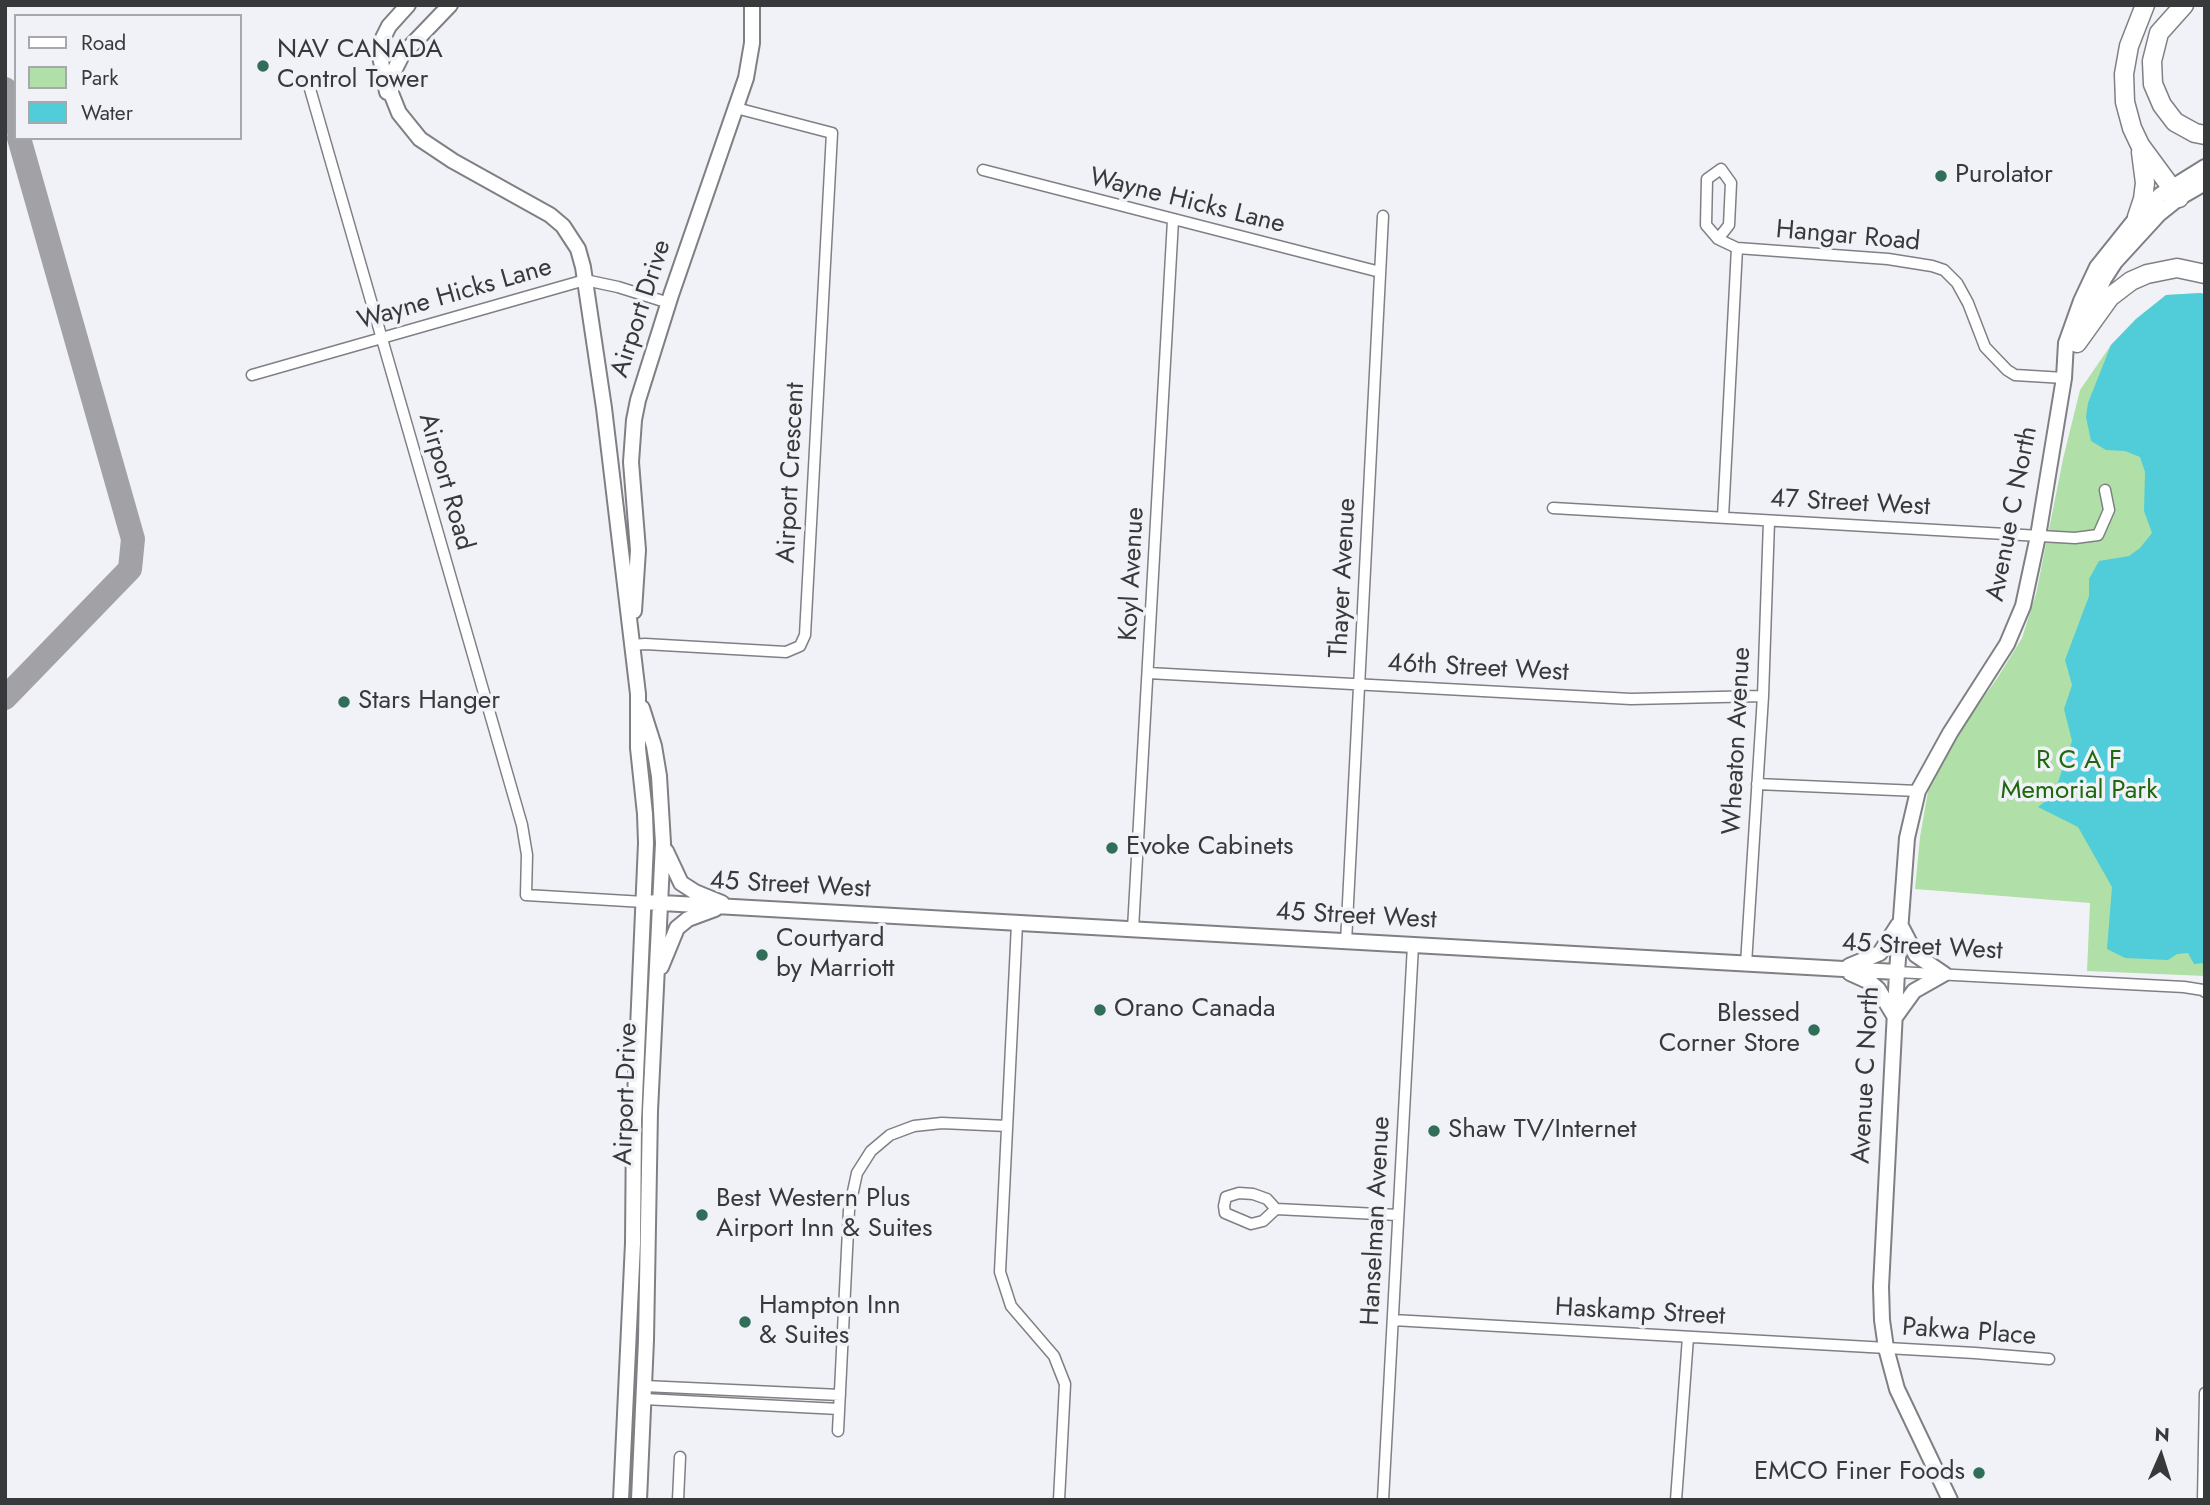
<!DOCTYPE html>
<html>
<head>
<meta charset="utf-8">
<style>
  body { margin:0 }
  #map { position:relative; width:2210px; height:1505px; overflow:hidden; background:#f1f2f7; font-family:Jost,sans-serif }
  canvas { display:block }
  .frame { position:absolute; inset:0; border:7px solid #38393b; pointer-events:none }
  .legend { position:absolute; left:14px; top:14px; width:228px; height:126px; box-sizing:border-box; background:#f1f2f7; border:2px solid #a7a8ac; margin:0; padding:9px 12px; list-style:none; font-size:21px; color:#38393b }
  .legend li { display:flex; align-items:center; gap:14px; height:35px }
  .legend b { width:35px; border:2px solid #a7a8ac }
  .north { position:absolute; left:2126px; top:1421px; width:70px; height:70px; -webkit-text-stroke:5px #f1f2f7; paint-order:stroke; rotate:3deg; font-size:19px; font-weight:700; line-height:28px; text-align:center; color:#38393b }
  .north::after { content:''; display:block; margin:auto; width:24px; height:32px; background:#38393b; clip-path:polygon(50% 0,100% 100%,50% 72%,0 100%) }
</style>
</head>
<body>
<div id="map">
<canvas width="2210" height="1505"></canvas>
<div class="frame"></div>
<ul class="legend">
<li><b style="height:9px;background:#fff"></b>Road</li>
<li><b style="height:19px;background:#b0e0a7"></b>Park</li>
<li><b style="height:19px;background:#50cdd8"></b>Water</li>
</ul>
<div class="north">N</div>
</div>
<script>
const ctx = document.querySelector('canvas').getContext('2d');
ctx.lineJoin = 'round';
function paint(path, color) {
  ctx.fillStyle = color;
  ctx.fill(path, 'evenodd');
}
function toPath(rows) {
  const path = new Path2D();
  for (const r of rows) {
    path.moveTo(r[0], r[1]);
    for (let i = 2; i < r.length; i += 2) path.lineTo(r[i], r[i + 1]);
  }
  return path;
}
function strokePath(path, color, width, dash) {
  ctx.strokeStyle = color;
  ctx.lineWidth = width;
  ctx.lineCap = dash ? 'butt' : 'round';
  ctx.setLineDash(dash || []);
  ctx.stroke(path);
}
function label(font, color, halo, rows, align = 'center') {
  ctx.font = font + ' Jost,sans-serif';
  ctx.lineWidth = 7;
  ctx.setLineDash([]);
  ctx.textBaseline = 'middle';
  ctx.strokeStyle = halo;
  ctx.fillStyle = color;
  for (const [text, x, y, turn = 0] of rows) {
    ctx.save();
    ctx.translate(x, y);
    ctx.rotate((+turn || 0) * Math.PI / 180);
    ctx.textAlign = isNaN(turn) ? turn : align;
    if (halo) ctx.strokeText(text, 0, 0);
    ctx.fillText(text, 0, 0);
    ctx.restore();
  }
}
paint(toPath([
  [2201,293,2205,295,2205,976,2087,971,2090,903,1915,889,1920,837,1928,791,1949,746,1998,677,2022,638,2036,594,2063,459,2080,390,2111,345,2136,319,2166,295]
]), '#b0e0a7');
paint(toPath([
  [2201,293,2205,295,2205,963,2194,964,2188,953,2177,954,2168,960,2125,958,2107,949,2112,887,2078,827,2038,807,2054,794,2072,741,2064,709,2072,685,2065,660,2089,596,2089,579,2099,561,2129,556,2140,548,2152,533,2144,511,2145,472,2140,457,2125,451,2106,450,2091,441,2086,417,2088,403,2111,345,2136,319,2166,295]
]), '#50cdd8');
strokePath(toPath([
  [5,89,16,126],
  [5,698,130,569,133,539,19,138]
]), '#a2a2a6', 24);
const street = toPath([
  [308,82,522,825,527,855,526,895,644,902],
  [983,170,1380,272],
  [1718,239,1729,225,1731,183,1721,169,1707,179,1706,225,1718,239,1737,248,1723,517],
  [1737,248,1888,259,1932,266,1944,270,1957,283,1968,303,1985,347,2007,370,2015,375,2064,378],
  [252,375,585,280,618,287,669,303],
  [1553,508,2075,538,2098,535,2109,510,2105,490],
  [632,645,645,644,786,652,800,646,805,635,832,133,736,108],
  [1148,673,1631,699,1763,696],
  [1757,784,1918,791],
  [1017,924,1000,1272,1011,1306,1054,1356,1065,1384,1059,1500],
  [1133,929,1173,220],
  [1346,942,1383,216],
  [1746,964,1763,696,1769,521],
  [1897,972,2184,987,2203,990,2205,992],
  [1276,1209,1263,1221,1251,1224,1225,1213,1224,1206,1226,1197,1239,1193,1253,1194,1267,1199,1276,1209,1398,1215],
  [1393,1320,1975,1353,2049,1359],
  [644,1386,840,1395],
  [644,1399,839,1409],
  [838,1431,849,1210,857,1173,871,1151,890,1135,914,1126,942,1123,1007,1126],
  [678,1500,680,1457],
  [1383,1500,1413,945],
  [1676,1500,1688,1337],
  [2203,1500,2205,1393]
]);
const secondary = toPath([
  [450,5,402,55,392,75,391,93,399,113,420,139,453,161,550,215,563,226,578,249,583,267,604,408,638,694,638,748,645,814,646,843,634,1121,633,1243,621,1500],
  [387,92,380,56,381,42,389,26,408,5],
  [2083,327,2104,279,2115,262,2159,214,2179,198,2205,183],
  [634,611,638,550,631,462,634,420,638,400,671,295,746,78,752,43,752,5],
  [666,851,681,883,695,892,722,903],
  [644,902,1897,972],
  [1849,966,1880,953,1898,925],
  [661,967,677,928,688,919,715,909],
  [1850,973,1870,982,1878,989,1895,1017],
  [1896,1016,1914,991,1944,974,1916,955,1902,928],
  [639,1500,646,1340,650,1111,663,843,659,776,654,746,642,708],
  [1950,1500,1897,1389,1886,1348,1882,1320,1881,1287,1897,972,1907,838,1918,791,1950,733,2007,644,2023,606,2038,536,2064,378,2066,343,2081,301,2097,267,2137,217,2160,195,2205,167]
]);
const highway = toPath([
  [2145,5,2129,46,2124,74,2125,102,2132,128,2140,145,2179,198],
  [2184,5,2159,33,2152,61,2153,84,2162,105,2175,122,2195,133,2205,135],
  [2137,217,2143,199,2145,183,2141,152],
  [2077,343,2110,297,2131,281,2147,274,2177,268,2205,274]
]);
strokePath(street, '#7e8084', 13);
strokePath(secondary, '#7e8084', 18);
strokePath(highway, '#7e8084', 21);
strokePath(street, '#fff', 10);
strokePath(secondary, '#fff', 14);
strokePath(highway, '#fff', 18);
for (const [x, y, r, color] of [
  [263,66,7,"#316d58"],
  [1941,176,7,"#316d58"],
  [344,702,7,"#316d58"],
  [1112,848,7,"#316d58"],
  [762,955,7,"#316d58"],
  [1100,1010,7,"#316d58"],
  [1814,1030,7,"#316d58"],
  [1434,1131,7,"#316d58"],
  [702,1215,7,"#316d58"],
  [745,1322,7,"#316d58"],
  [1979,1473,7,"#316d58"]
]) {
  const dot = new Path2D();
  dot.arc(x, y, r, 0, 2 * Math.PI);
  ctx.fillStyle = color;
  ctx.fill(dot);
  strokePath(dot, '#f1f2f7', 2.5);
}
label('26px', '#38393b', '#f1f2f7', [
  ["NAV CANADA",277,51],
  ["Control Tower",277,81],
  ["Purolator",1955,176],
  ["Stars Hanger",358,702],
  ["Evoke Cabinets",1126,848],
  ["Courtyard",776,940],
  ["by Marriott",776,970],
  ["Orano Canada",1114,1010],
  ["Blessed",1800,1015,"right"],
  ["Corner Store",1800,1045,"right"],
  ["Shaw TV/Internet",1448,1131],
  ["Best Western Plus",716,1200],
  ["Airport Inn & Suites",716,1230],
  ["Hampton Inn",759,1307],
  ["& Suites",759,1337],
  ["EMCO Finer Foods",1965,1473,"right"]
], 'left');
label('26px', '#38393b', '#f1f2f7', [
  ["Wayne Hicks Lane",1187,202,14],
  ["Hangar Road",1848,237,5],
  ["Wayne Hicks Lane",455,295,-16],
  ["Airport Drive",642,309,-72],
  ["Airport Crescent",792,473,-87],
  ["Airport Road",445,482,74],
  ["47 Street West",1850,504,3],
  ["Avenue C North",2013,514,-79],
  ["Koyl Avenue",1133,574,-87],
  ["Thayer Avenue",1344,578,-87],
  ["46th Street West",1478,669,3],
  ["Wheaton Avenue",1738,741,-87],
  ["45 Street West",790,886,3],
  ["45 Street West",1356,917,3],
  ["45 Street West",1922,948,3],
  ["Avenue C North",1867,1075,-87],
  ["Airport Drive",627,1094,-88],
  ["Hanselman Avenue",1377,1221,-87],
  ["Haskamp Street",1640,1313,3],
  ["Pakwa Place",1969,1333,4]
]);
label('26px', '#1e680d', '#f1f2f7', [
  ["R C A F",2079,762],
  ["Memorial Park",2079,792]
]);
</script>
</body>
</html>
